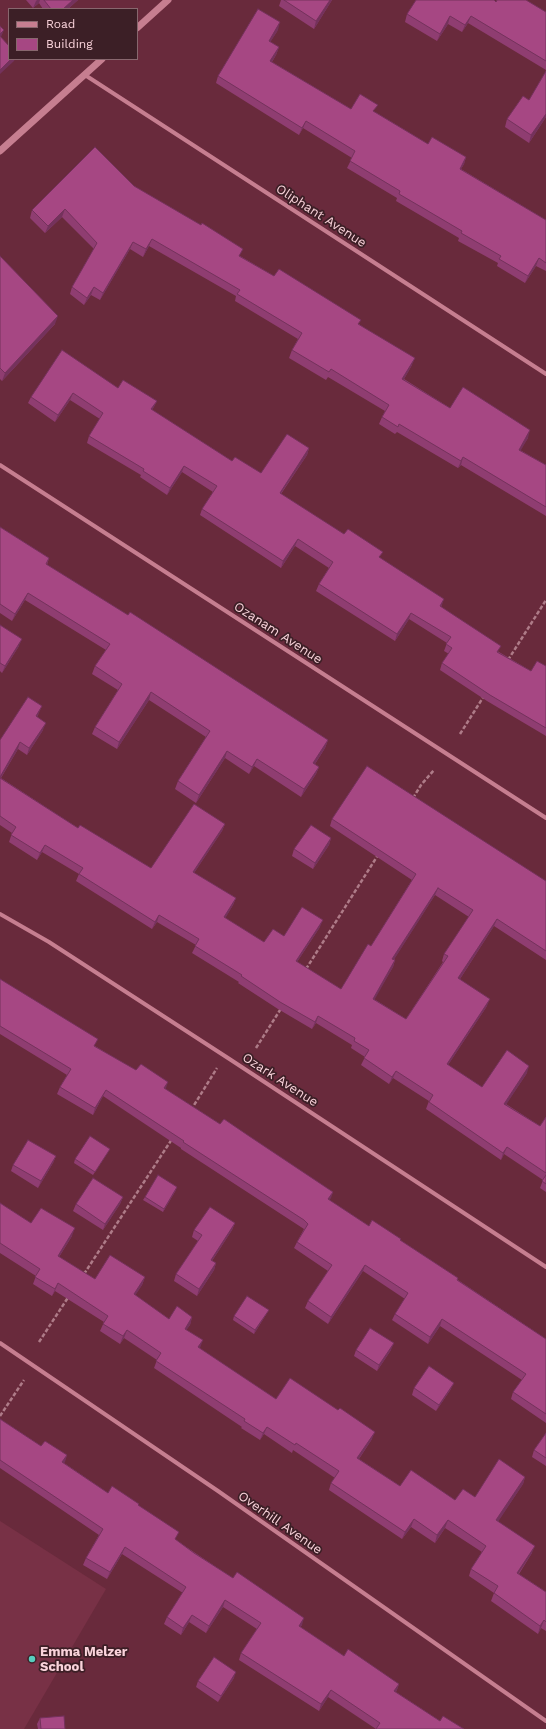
<!DOCTYPE html>
<html>
<head>
<meta charset="utf-8">
<style>
  body { margin:0 }
  #map { position:relative; width:546px; height:1729px; overflow:hidden; background:#692a3c; font-family:"Work Sans",sans-serif }
  canvas { display:block }
  .legend { position:absolute; left:8px; top:8px; width:130px; height:52px; box-sizing:border-box; background:#3c1f26; border:1px solid #88676e; margin:0; padding:5px 7px; list-style:none; font-size:12px; color:#fad3db }
  .legend li { display:flex; align-items:center; gap:8px; height:20px }
  .legend b { width:20px; border:1px solid #88676e }
</style>
</head>
<body>
<div id="map">
<canvas width="546" height="1729"></canvas>
<ul class="legend">
<li><b style="height:5px;background:#c67e90"></b>Road</li>
<li><b style="height:11px;background:#a64783"></b>Building</li>
</ul>
</div>
<script>
const ctx = document.querySelector('canvas').getContext('2d');
ctx.lineJoin = 'round';
function paint(path, color) {
  ctx.fillStyle = color;
  ctx.fill(path, 'evenodd');
}
function toPath(rows) {
  const path = new Path2D();
  for (const r of rows) {
    path.moveTo(r[0], r[1]);
    for (let i = 2; i < r.length; i += 2) path.lineTo(r[i], r[i + 1]);
  }
  return path;
}
function strokePath(path, color, width, dash) {
  ctx.strokeStyle = color;
  ctx.lineWidth = width;
  ctx.lineCap = dash ? 'butt' : 'round';
  ctx.setLineDash(dash || []);
  ctx.stroke(path);
}
function label(font, color, halo, rows, align = 'center') {
  ctx.font = font + ' "Work Sans",sans-serif';
  ctx.lineWidth = 3.5;
  ctx.setLineDash([]);
  ctx.textBaseline = 'middle';
  ctx.strokeStyle = halo;
  ctx.fillStyle = color;
  for (const [text, x, y, turn = 0] of rows) {
    ctx.save();
    ctx.translate(x, y);
    ctx.rotate((+turn || 0) * Math.PI / 180);
    ctx.textAlign = isNaN(turn) ? turn : align;
    if (halo) ctx.strokeText(text, 0, 0);
    ctx.fillText(text, 0, 0);
    ctx.restore();
  }
}
paint(toPath([
  [0,1521,106,1589,24,1729,0,1729]
]), '#783146');
strokePath(toPath([
  [508,660,546,600],
  [460,734,484,696],
  [413,798,421,785,434,770],
  [306,969,378,855],
  [256,1048,282,1007],
  [191,1110,217,1068],
  [84,1274,172,1139],
  [39,1342,69,1296],
  [0,1416,24,1380]
]), '#ae7b88', 2.5, [4, 2]);
strokePath(toPath([
  [85,75,546,374],
  [0,465,546,818],
  [0,914,49,942,231,1060,546,1267],
  [0,1343,218,1491,546,1721]
]), '#c67e90', 4);
strokePath(toPath([
  [137,28,168,0],
  [0,151,102,59]
]), '#c67e90', 7);
paint(toPath([
  [26,0,78,0,68,9,43,9,39,3,33,8],
  [281,0,332,0,314,29,279,6],
  [496,2,546,12,546,70,468,23,462,32,448,24,437,41,405,22,407,14],
  [278,30,270,42,279,47,276,55,272,62,351,109,375,112,428,144,466,157,464,164,461,169,546,220,546,271,536,266,525,283,497,266,498,263,458,241,459,238,396,201,397,198,347,168,352,158,303,128,299,135,216,83,218,76],
  [529,100,546,117,529,143,505,127,507,119],
  [134,186,240,256,274,276,359,324,412,365,404,379,450,408,528,438,520,450,546,465,546,516,461,465,458,468,397,432,395,434,379,424,382,417,385,411,328,377,326,380,289,358,292,350,298,339,235,301,236,296,149,246,143,257,130,249,100,300,91,295,84,305,70,294,72,287,94,249,62,217,45,233,30,218,32,210],
  [0,256,55,324,2,381,0,379],
  [118,388,157,401,152,410,232,461,261,473,309,448,307,455,281,494,380,558,442,605,441,607,499,652,531,671,546,666,546,736,487,701,440,670,442,663,449,654,444,651,447,643,409,619,395,641,316,591,319,584,329,568,295,546,281,568,200,515,202,509,213,492,182,472,167,495,140,477,141,475,87,443,89,436,100,419,70,400,55,422,28,403,31,397],
  [0,527,49,558,47,565,328,740,325,748,315,764,319,767,316,774,301,797,254,766,249,774,225,758,196,803,175,789,178,781,206,737,149,700,117,749,92,734,95,727,118,690,92,674,95,666,106,650,25,600,12,621,0,613],
  [0,625,19,646,2,673,0,671],
  [39,713,37,717,43,730,27,755,18,749,1,778,78,828,151,868,225,824,222,831,194,873,236,898,233,905,225,918,264,942,284,936,320,927,297,962,341,989,371,946,412,880,330,826,332,819,546,881,546,960,494,926,460,979,487,1006,448,1065,482,1087,527,1073,506,1104,540,1126,546,1117,546,1192,540,1188,543,1180,504,1154,501,1160,426,1109,429,1101,393,1078,389,1084,361,1065,365,1057,351,1048,352,1045,316,1023,312,1029,278,1009,238,983,239,982,192,953,196,945,157,922,152,929,76,881,79,874,42,852,37,860,9,842,12,833,0,825,0,740],
  [435,895,469,917,444,954,442,961,443,962,406,1019,374,999,393,967,395,960,394,959],
  [331,838,329,845,313,869,292,856,294,849],
  [0,979,95,1046,165,1089,220,1124,333,1192,329,1200,369,1226,401,1239,400,1240,458,1278,458,1280,546,1339,546,1423,511,1399,513,1392,522,1380,440,1326,428,1344,392,1320,395,1314,405,1299,363,1271,328,1324,305,1308,308,1301,328,1271,294,1248,297,1242,304,1229,181,1149,181,1148,103,1096,93,1115,57,1094,60,1087,67,1075,0,1034],
  [108,1152,93,1175,74,1163,75,1159],
  [56,1156,53,1163,38,1188,11,1171,13,1165],
  [176,1190,163,1212,143,1200,145,1197],
  [123,1197,120,1204,103,1230,73,1211,76,1204],
  [0,1203,31,1223,72,1236,59,1257,95,1279,145,1277,142,1285,135,1295,169,1319,192,1317,190,1325,186,1330,199,1348,276,1399,372,1439,359,1459,400,1486,455,1500,475,1497,525,1477,523,1484,498,1521,532,1553,519,1574,546,1592,546,1631,541,1628,538,1634,491,1601,494,1593,469,1576,471,1569,482,1552,445,1528,435,1543,411,1527,402,1539,329,1490,331,1483,335,1478,293,1450,292,1453,264,1434,260,1440,241,1428,242,1427,154,1368,157,1360,124,1338,120,1344,100,1331,104,1322,55,1291,52,1296,33,1284,36,1276,0,1253],
  [235,1223,232,1230,212,1261,216,1263,214,1270,197,1296,174,1281,176,1274,198,1241,192,1237,194,1230],
  [267,1313,254,1334,233,1320,234,1316],
  [356,1350,391,1350,377,1371,354,1356],
  [414,1388,451,1389,436,1411,412,1395],
  [0,1419,41,1446,67,1455,64,1463,108,1493,139,1504,139,1506,176,1540,302,1625,300,1627,344,1656,399,1684,396,1692,440,1721,464,1729,376,1729,328,1697,319,1711,239,1660,241,1653,257,1629,223,1607,206,1633,189,1622,181,1635,164,1624,167,1617,183,1593,122,1554,107,1579,83,1565,86,1558,99,1535,0,1468],
  [546,1433,546,1466,532,1457,534,1450],
  [234,1678,218,1702,196,1687,198,1681],
  [40,1718,65,1729,38,1729,37,1724]
]), '#8f3d71');
paint(toPath([
  [37,0,40,0,39,3,33,8,36,1],
  [73,0,78,0,68,9,63,9],
  [330,0,332,0,314,29,316,21],
  [450,16,448,24,437,41,440,34],
  [471,16,468,23,462,32,465,25],
  [280,22,278,30,266,49,269,41],
  [4,30,1,37,0,38,0,34],
  [279,47,276,55,268,68,270,61],
  [11,59,15,59,14,61,0,74,0,70],
  [546,114,546,117,529,143,531,135],
  [306,121,303,128,299,135,302,128],
  [466,157,464,164,457,176,460,169],
  [65,209,62,217,45,233,48,226],
  [152,239,149,246,143,257,146,249],
  [133,242,130,249,100,300,103,293],
  [539,258,536,266,525,283,528,276],
  [94,287,91,295,84,305,87,298],
  [58,316,55,324,2,381,5,373],
  [415,358,412,365,400,386,402,379],
  [73,393,70,400,55,422,58,415],
  [157,401,154,407,149,416,151,409],
  [530,430,528,438,517,457,519,450],
  [309,448,307,455,277,499,280,493],
  [463,457,461,465,458,468,461,461],
  [184,466,182,472,167,495,170,488],
  [298,539,295,546,281,568,283,561],
  [28,593,25,600,12,621,15,614],
  [444,599,442,605,437,613,440,606],
  [411,613,409,619,395,641,397,634],
  [22,639,19,646,2,673,5,666],
  [151,692,149,700,117,749,119,742],
  [42,706,39,713,33,723,36,716],
  [46,723,43,730,27,755,29,748],
  [328,740,325,748,311,770,313,763],
  [20,742,18,749,0,779,0,777],
  [227,751,225,758,196,803,199,795],
  [257,759,254,766,249,774,252,767],
  [319,767,316,774,301,797,304,789],
  [225,824,222,831,190,879,193,872],
  [331,838,329,845,313,869,315,863],
  [45,845,42,852,37,860,40,853],
  [438,888,435,895,390,966,392,959],
  [236,898,233,905,222,924,224,917],
  [159,915,157,922,152,929,155,922],
  [497,919,494,926,456,985,458,978],
  [323,920,320,927,293,968,296,961],
  [395,960,393,967,371,1006,373,999],
  [490,999,487,1006,444,1071,447,1064],
  [318,1016,316,1023,312,1029,315,1022],
  [529,1066,527,1073,502,1111,504,1104],
  [396,1071,393,1078,389,1084,392,1077],
  [168,1082,166,1088,161,1095,164,1088],
  [106,1090,103,1096,93,1115,95,1108],
  [507,1147,504,1154,501,1160,503,1153],
  [56,1156,53,1163,38,1188,41,1181],
  [177,1187,176,1190,163,1212,164,1209],
  [333,1192,331,1198,326,1206,328,1199],
  [123,1197,120,1204,103,1230,105,1224],
  [235,1223,232,1230,208,1267,211,1260],
  [75,1228,72,1236,55,1263,58,1256],
  [216,1263,214,1270,197,1296,199,1289],
  [365,1265,363,1271,328,1324,331,1317],
  [145,1277,142,1285,131,1302,134,1294],
  [58,1283,55,1291,52,1296,55,1289],
  [269,1310,267,1313,254,1334,255,1330],
  [192,1317,190,1325,182,1336,185,1329],
  [442,1319,440,1326,428,1344,430,1337],
  [127,1330,124,1338,120,1344,123,1336],
  [203,1340,200,1348,195,1355,198,1347],
  [394,1343,391,1350,377,1371,379,1365],
  [454,1383,451,1389,436,1411,439,1405],
  [267,1427,264,1434,260,1440,263,1433],
  [375,1432,372,1439,354,1466,357,1458],
  [67,1455,65,1462,60,1469,62,1462],
  [525,1477,523,1484,494,1528,496,1520],
  [414,1519,411,1527,402,1539,405,1532],
  [448,1520,445,1528,435,1543,437,1535],
  [535,1546,532,1553,514,1580,517,1573],
  [125,1547,122,1554,107,1579,110,1572],
  [225,1600,223,1607,206,1633,209,1626],
  [192,1615,189,1622,181,1635,183,1628],
  [304,1618,302,1625,296,1633,299,1626],
  [544,1620,541,1628,538,1634,540,1626],
  [236,1672,234,1678,218,1702,221,1696],
  [399,1684,397,1690,392,1698,394,1691],
  [331,1690,328,1697,319,1711,321,1704]
]), '#74325c');
const building = toPath([
  [44,0,73,0,63,9,51,9,44,0],
  [284,0,330,0,316,21,284,0],
  [416,0,494,0,496,2,497,0,526,0,546,12,546,61,471,16,465,25,450,16,440,34,407,14,416,0],
  [258,9,280,22,269,41,279,47,270,61,351,109,360,94,378,105,373,111,428,144,432,137,466,157,460,169,546,220,546,263,539,258,528,276,499,259,501,256,461,233,462,231,399,194,400,191,350,161,355,151,306,121,302,128,218,76,258,9],
  [0,26,4,30,0,34,0,26],
  [0,36,9,46,9,59,11,59,0,70,0,36],
  [546,71,546,114,531,135,507,119,523,96,529,100,546,71],
  [95,147,134,186,201,225,202,223,243,249,239,256,274,276,279,269,361,320,358,324,415,358,402,379,450,408,463,387,530,430,519,450,546,465,546,507,463,457,461,461,399,424,398,427,382,417,389,405,331,369,329,372,292,350,302,333,237,294,240,290,152,239,146,249,133,242,103,293,94,287,87,298,72,287,97,243,65,209,48,226,32,210,95,147],
  [0,256,58,316,5,373,0,368,0,256],
  [62,350,118,388,123,380,157,401,151,409,232,461,235,457,261,473,287,434,309,448,280,493,344,534,348,529,383,552,379,557,444,599,440,606,501,646,497,652,531,671,537,661,546,666,546,728,490,695,442,663,452,648,446,644,451,637,411,613,397,634,319,584,333,562,298,539,283,561,202,509,217,486,184,466,170,488,143,471,144,469,89,436,103,413,73,393,58,415,31,397,62,350],
  [0,527,49,558,46,564,128,615,130,612,328,740,313,763,319,767,304,789,257,759,252,767,227,751,199,795,178,781,210,731,151,692,119,742,95,727,122,684,95,666,110,644,28,593,15,614,0,604,0,527],
  [0,625,22,639,5,666,0,663,0,625],
  [28,697,42,706,36,716,46,723,29,748,20,742,0,777,0,740,28,697],
  [367,766,546,881,546,951,497,919,458,978,490,999,447,1064,482,1087,507,1050,529,1066,504,1104,540,1126,546,1117,546,1173,507,1147,503,1153,429,1102,433,1095,396,1071,392,1077,364,1058,369,1050,354,1041,355,1038,318,1016,315,1022,280,1002,241,976,242,975,195,946,199,939,159,915,155,922,79,874,83,868,45,845,40,853,11,835,16,827,0,816,0,778,78,828,80,825,151,868,194,804,225,824,193,872,236,898,224,917,264,942,273,929,284,936,302,907,323,920,296,961,341,989,368,944,371,946,416,874,332,819,367,766],
  [438,888,473,910,444,954,448,956,406,1019,373,999,395,960,392,959,438,888],
  [311,825,331,838,315,863,294,849,311,825],
  [0,979,98,1039,94,1046,136,1070,141,1064,168,1082,164,1088,220,1124,224,1119,249,1136,333,1192,328,1199,369,1226,372,1220,401,1239,400,1240,458,1278,457,1280,546,1339,546,1414,513,1392,526,1374,442,1319,430,1337,395,1314,408,1293,365,1265,331,1317,308,1301,332,1265,297,1242,308,1224,304,1220,183,1142,184,1141,106,1090,95,1108,60,1087,71,1069,0,1026,0,979],
  [90,1136,110,1149,95,1172,75,1159,90,1136],
  [28,1140,56,1156,41,1181,13,1165,28,1140],
  [158,1175,177,1187,164,1209,145,1197,158,1175],
  [546,1175,546,1184,542,1181,546,1175],
  [93,1178,123,1197,105,1224,76,1204,93,1178],
  [0,1203,31,1223,41,1208,75,1228,58,1256,95,1279,110,1255,145,1277,134,1294,169,1319,177,1306,192,1317,185,1329,203,1340,198,1347,276,1399,290,1378,338,1410,340,1408,375,1432,357,1458,400,1486,411,1470,455,1500,463,1489,475,1497,499,1459,525,1477,496,1520,535,1546,517,1573,546,1592,546,1622,544,1620,540,1626,494,1593,498,1586,471,1569,486,1546,448,1520,437,1535,414,1519,405,1532,331,1483,339,1471,296,1443,295,1445,267,1427,263,1433,244,1421,245,1419,156,1361,161,1353,127,1330,123,1336,103,1324,108,1316,58,1283,55,1289,35,1277,40,1269,0,1243,0,1203],
  [210,1207,235,1223,211,1260,216,1263,199,1289,176,1274,202,1235,194,1230,210,1207],
  [247,1296,269,1310,255,1330,234,1316,247,1296],
  [370,1328,394,1343,379,1365,356,1350,370,1328],
  [429,1366,454,1383,439,1405,414,1388,429,1366],
  [0,1419,41,1446,45,1441,67,1455,62,1462,108,1493,112,1486,139,1504,138,1505,179,1532,175,1539,194,1553,233,1578,237,1572,304,1618,299,1626,344,1656,348,1649,399,1684,394,1691,440,1721,443,1716,464,1729,376,1729,380,1723,331,1690,321,1704,241,1653,261,1623,225,1600,209,1626,192,1615,183,1628,167,1617,186,1587,125,1547,110,1572,86,1558,103,1529,0,1460,0,1419],
  [546,1433,546,1458,534,1450,546,1433],
  [214,1657,236,1672,221,1696,198,1681,214,1657],
  [64,1716,65,1729,41,1729,40,1718,64,1716]
]);
paint(building, '#a64783');
strokePath(building, '#74325c', 1);
for (const [x, y, r, color] of [
  [32,1659,4,"#58cebf"]
]) {
  const dot = new Path2D();
  dot.arc(x, y, r, 0, 2 * Math.PI);
  ctx.fillStyle = color;
  ctx.fill(dot);
  strokePath(dot, '#3c1f26', 1.5);
}
label('13px', '#fad3db', '#3c1f26', [
  ["Oliphant Avenue",321,216,33],
  ["Ozanam Avenue",278,633,33],
  ["Ozark Avenue",280,1080,33],
  ["Overhill Avenue",280,1523,35]
]);
label('bold 13px', '#fad3db', '#3c1f26', [
  ["Emma Melzer",40,1652],
  ["School",40,1667]
], 'left');
</script>
</body>
</html>
